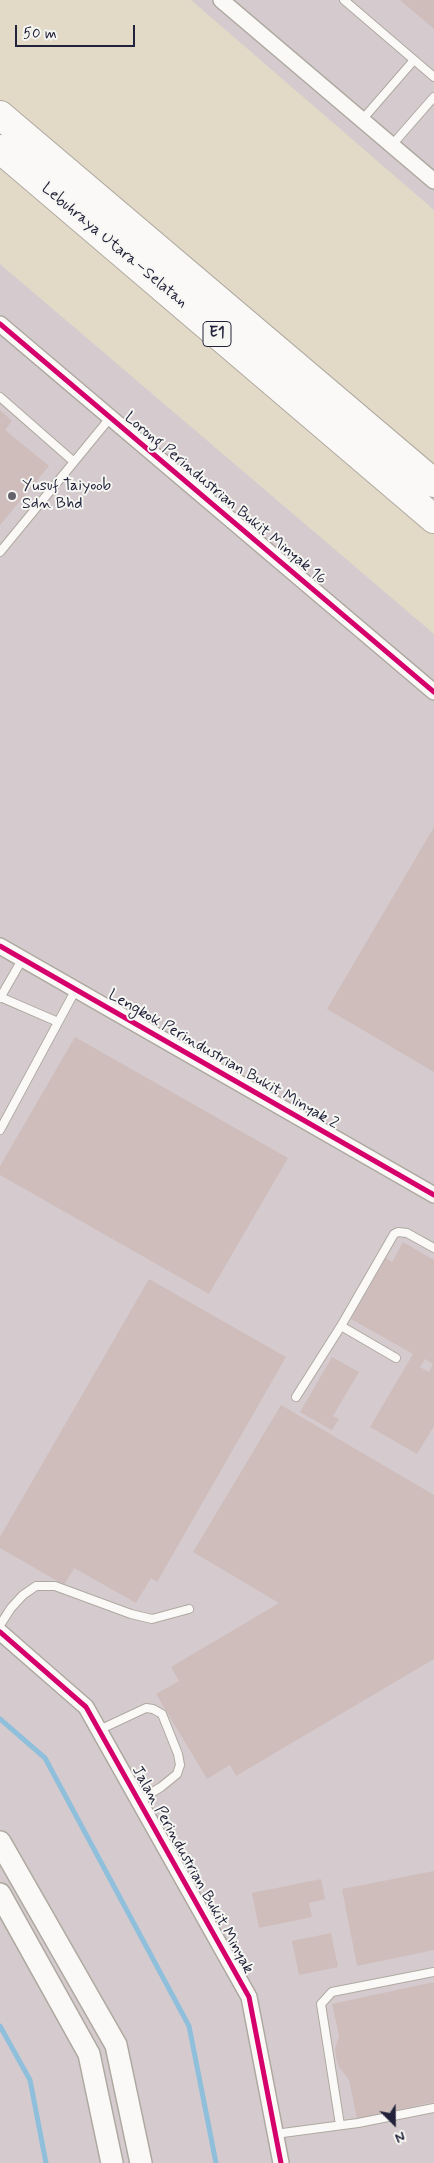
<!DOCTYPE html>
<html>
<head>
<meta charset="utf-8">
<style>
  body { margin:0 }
  #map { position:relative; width:434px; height:2163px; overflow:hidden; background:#e2d9c7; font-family:Mynerve,sans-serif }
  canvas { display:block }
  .north { position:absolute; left:369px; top:2098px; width:50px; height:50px; -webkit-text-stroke:4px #f6f6f2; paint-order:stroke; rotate:157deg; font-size:14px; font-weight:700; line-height:20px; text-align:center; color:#22223b }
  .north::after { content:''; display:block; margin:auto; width:18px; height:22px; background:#22223b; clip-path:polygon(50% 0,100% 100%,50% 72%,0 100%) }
  .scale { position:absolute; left:15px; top:25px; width:120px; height:22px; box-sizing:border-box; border:2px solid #22223b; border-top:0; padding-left:6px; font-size:15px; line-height:18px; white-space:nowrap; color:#22223b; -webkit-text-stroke:4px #f6f6f2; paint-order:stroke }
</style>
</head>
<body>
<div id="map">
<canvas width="434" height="2163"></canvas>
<div class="north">N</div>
<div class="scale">50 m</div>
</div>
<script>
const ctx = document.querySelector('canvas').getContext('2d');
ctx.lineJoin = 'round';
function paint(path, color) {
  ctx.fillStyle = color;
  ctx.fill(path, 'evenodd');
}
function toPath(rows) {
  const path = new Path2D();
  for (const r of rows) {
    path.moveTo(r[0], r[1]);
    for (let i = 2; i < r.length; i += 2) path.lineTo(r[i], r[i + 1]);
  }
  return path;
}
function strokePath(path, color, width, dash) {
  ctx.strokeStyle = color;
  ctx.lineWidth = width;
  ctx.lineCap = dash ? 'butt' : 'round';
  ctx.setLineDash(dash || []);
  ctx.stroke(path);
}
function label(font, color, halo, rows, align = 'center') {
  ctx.font = font + ' Mynerve,sans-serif';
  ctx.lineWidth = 4;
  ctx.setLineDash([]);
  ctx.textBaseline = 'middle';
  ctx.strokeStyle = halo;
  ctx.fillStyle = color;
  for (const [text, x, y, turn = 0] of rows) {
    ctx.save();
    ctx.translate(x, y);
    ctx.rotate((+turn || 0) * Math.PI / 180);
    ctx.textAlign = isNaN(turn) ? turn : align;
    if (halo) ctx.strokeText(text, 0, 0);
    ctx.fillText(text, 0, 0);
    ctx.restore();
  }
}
paint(toPath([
  [191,0,434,0,434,210],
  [0,264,434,634,434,2163,0,2163]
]), '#d5cbcf');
strokePath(toPath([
  [0,1719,45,1758,189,2026,216,2163],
  [0,2026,30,2080,46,2163]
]), '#8fbfdb', 5);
paint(toPath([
  [400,0,434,0,434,29],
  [0,410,12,421,5,430,49,466,0,525],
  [434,827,434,1072,327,1009],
  [75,1037,288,1158,209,1294,0,1175,0,1166],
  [403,1242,434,1260,434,1426,417,1454,370,1427,413,1354,351,1319,386,1258,392,1262],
  [425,1359,433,1364,429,1372,420,1367],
  [149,1279,286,1357,157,1582,151,1578,136,1603,74,1568,64,1585,0,1548,0,1537],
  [332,1357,359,1372,333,1416,339,1419,332,1430,300,1412],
  [281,1405,434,1495,434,1659,236,1776,230,1765,207,1779,156,1694,179,1681,171,1667,279,1603,193,1552],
  [434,1871,434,1950,357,1966,342,1889],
  [321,1879,325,1899,309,1903,312,1917,259,1928,252,1893],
  [331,1933,338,1967,299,1975,292,1941],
  [434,1982,434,2102,357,2119,349,2080,339,2067,336,2058,335,2049,339,2036,332,2004]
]), '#cfbdbc');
const service = toPath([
  [344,0,434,77],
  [362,120,414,60],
  [392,145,434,97],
  [0,397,73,461],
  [0,552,110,418],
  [0,997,58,1022],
  [0,998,23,958],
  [0,1130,75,991],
  [341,1326,396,1358],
  [296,1397,341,1326,394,1234,398,1232,407,1233,434,1248],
  [0,1625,11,1608,23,1595,36,1586,55,1586,131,1614,152,1619,189,1609],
  [99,1730,146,1708,153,1709,162,1714,178,1754,180,1765,177,1774,161,1787,138,1801],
  [340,2125,321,2004,332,1992,434,1972],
  [275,2134,358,2123,434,2108]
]);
const minor = toPath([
  [221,0,434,181],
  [0,324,434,692],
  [0,946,434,1195],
  [0,1632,86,1707,249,1997,281,2163]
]);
const secondary = toPath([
  [0,1842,116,2045,141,2163],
  [0,1894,89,2054,112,2163]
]);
const motorway = toPath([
  [0,115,434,483],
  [0,149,434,519]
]);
strokePath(service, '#aea9a0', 10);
strokePath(minor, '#aea9a0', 18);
strokePath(secondary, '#aea9a0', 24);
strokePath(motorway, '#aea9a0', 30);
strokePath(service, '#fbf9f7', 8);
strokePath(minor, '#fbf9f7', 15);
strokePath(secondary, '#fbf9f7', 21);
strokePath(motorway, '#fbf9f7', 28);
strokePath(toPath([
  [0,324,434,692],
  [0,946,434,1195],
  [0,1632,86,1707,249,1997,281,2163]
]), '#d6006c', 5);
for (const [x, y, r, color] of [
  [12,496,5,"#65626c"]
]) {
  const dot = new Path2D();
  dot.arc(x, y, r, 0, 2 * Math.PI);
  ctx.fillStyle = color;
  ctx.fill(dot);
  strokePath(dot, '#f6f6f2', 2);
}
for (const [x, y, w] of [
  [217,334,28]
]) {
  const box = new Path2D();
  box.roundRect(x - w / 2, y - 12.5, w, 25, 4);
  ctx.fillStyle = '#f6f6f2';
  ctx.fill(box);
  strokePath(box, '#22223b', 1);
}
label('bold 15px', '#22223b', null, [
  ["E1",217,334]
]);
label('16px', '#22223b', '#f6f6f2', [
  ["Lebuhraya Utara–Selatan",114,246,40],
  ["Lorong Perindustrian Bukit Minyak 16",225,499,40],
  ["Lengkok Perindustrian Bukit Minyak 2",223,1060,30],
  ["Jalan Perindustrian Bukit Minyak",192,1870,61]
]);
label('16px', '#22223b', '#f6f6f2', [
  ["Yusuf Taiyoob",22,487],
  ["Sdn Bhd",22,505]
], 'left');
</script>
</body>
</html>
